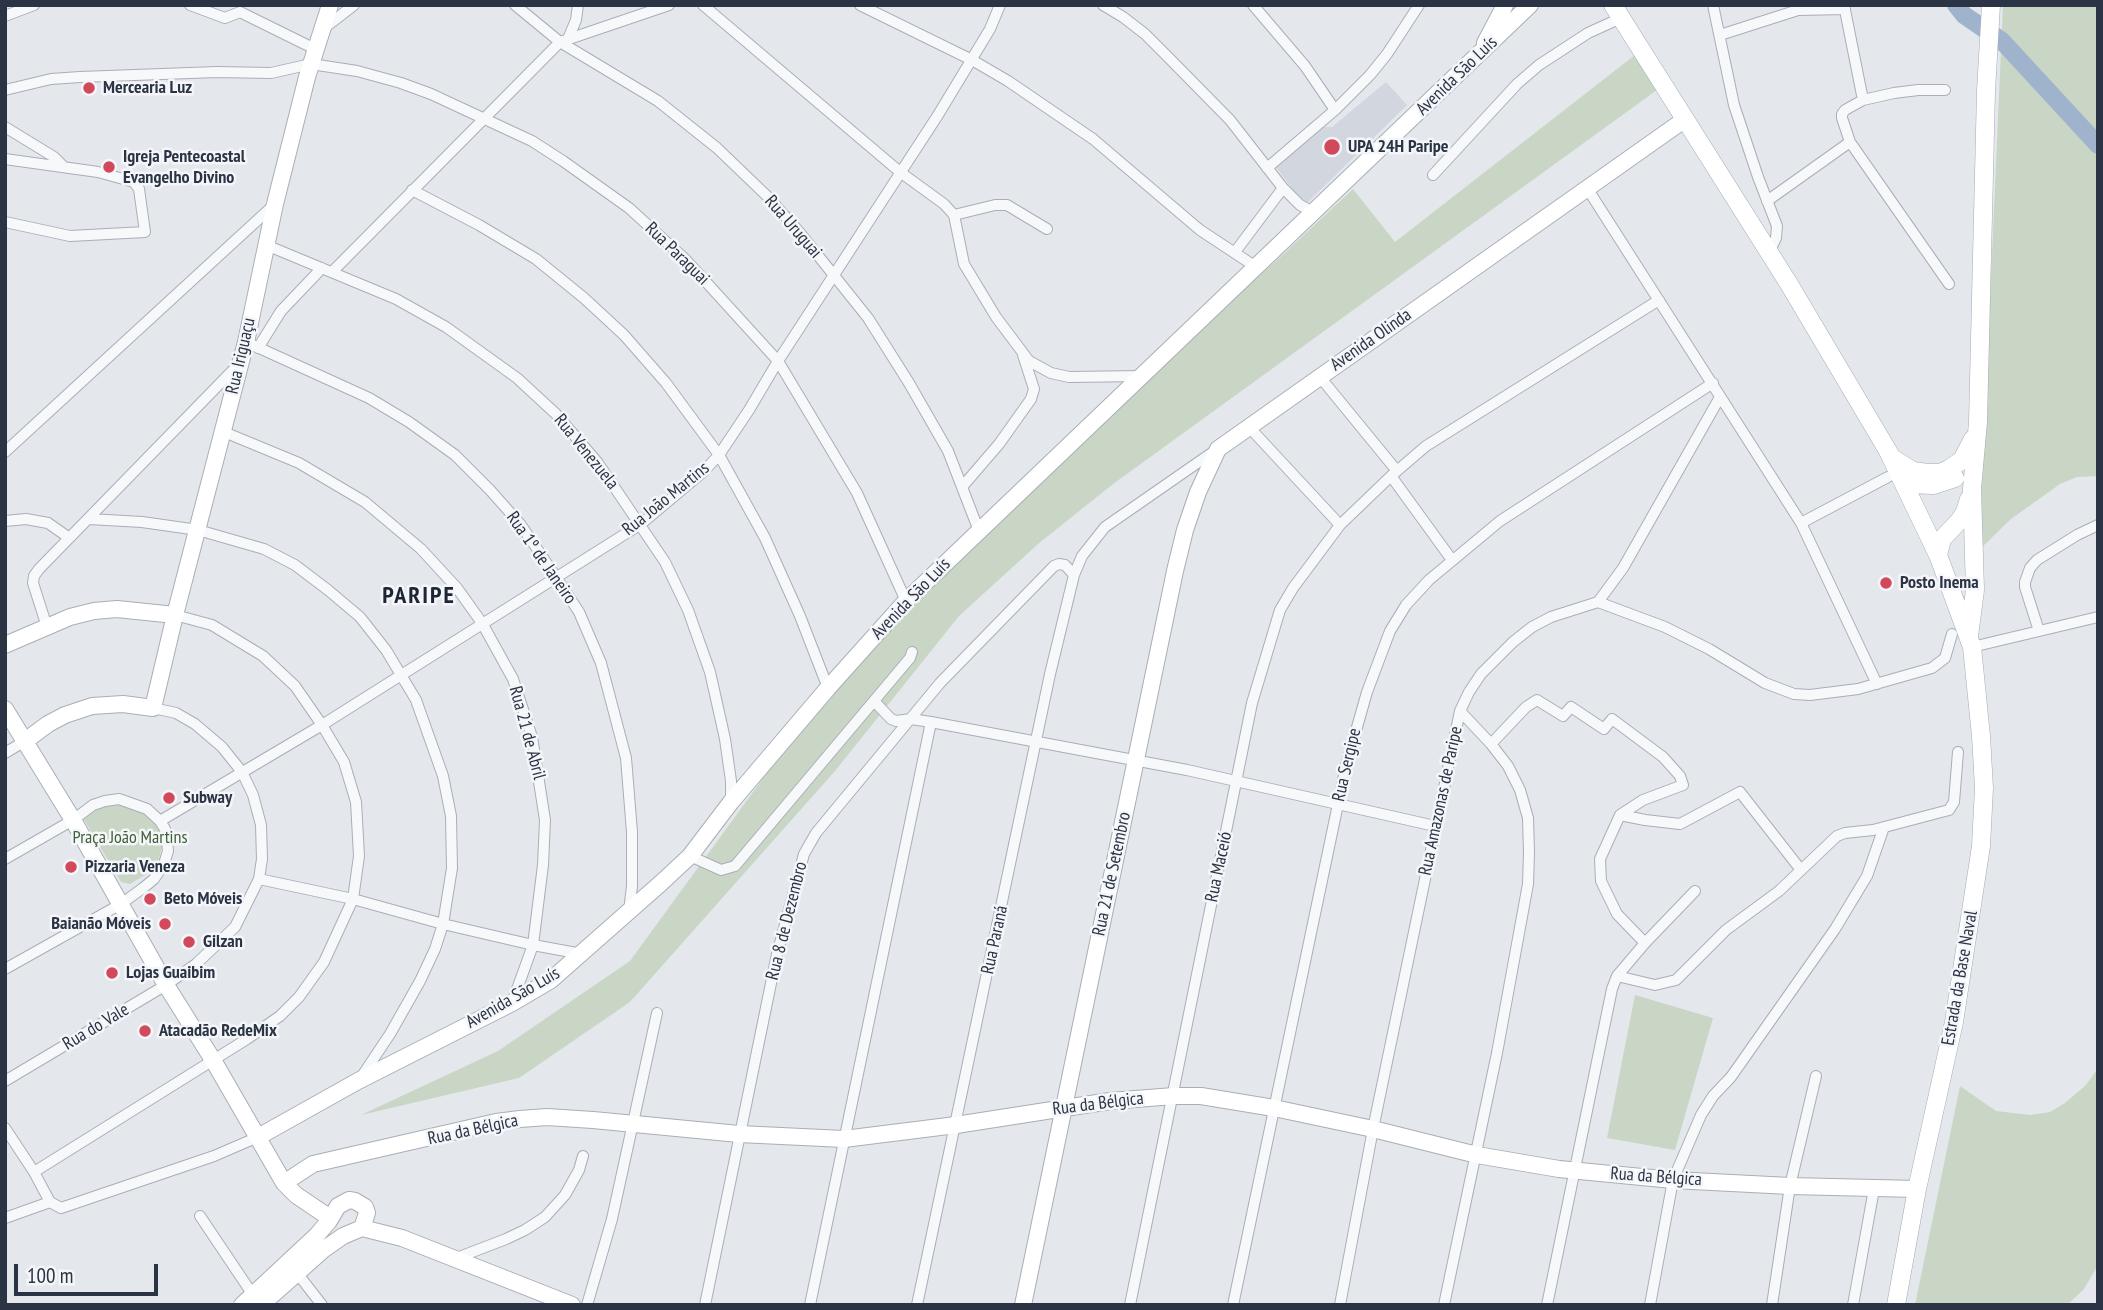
<!DOCTYPE html>
<html>
<head>
<meta charset="utf-8">
<style>
  body { margin:0 }
  #map { position:relative; width:2103px; height:1310px; overflow:hidden; background:#e4e7ec; font-family:"PT Sans Narrow",sans-serif }
  canvas { display:block }
  .frame { position:absolute; inset:0; border:7px solid #2b3445; pointer-events:none }
  .scale { position:absolute; left:14px; top:1264px; width:144px; height:32px; box-sizing:border-box; border:4px solid #2b3445; border-top:0; padding-left:9px; font-size:21px; line-height:24px; white-space:nowrap; color:#2b3445; -webkit-text-stroke:5px #f4f6f9; paint-order:stroke }
</style>
</head>
<body>
<div id="map">
<canvas width="2103" height="1310"></canvas>
<div class="frame"></div>
<div class="scale">100 m</div>
</div>
<script>
const ctx = document.querySelector('canvas').getContext('2d');
ctx.lineJoin = 'round';
function paint(path, color) {
  ctx.fillStyle = color;
  ctx.fill(path, 'evenodd');
}
function toPath(rows) {
  const path = new Path2D();
  for (const r of rows) {
    path.moveTo(r[0], r[1]);
    for (let i = 2; i < r.length; i += 2) path.lineTo(r[i], r[i + 1]);
  }
  return path;
}
function strokePath(path, color, width, dash) {
  ctx.strokeStyle = color;
  ctx.lineWidth = width;
  ctx.lineCap = dash ? 'butt' : 'round';
  ctx.setLineDash(dash || []);
  ctx.stroke(path);
}
function label(font, color, halo, rows, align = 'center') {
  ctx.font = font + ' "PT Sans Narrow",sans-serif';
  ctx.lineWidth = 5;
  ctx.setLineDash([]);
  ctx.textBaseline = 'middle';
  ctx.strokeStyle = halo;
  ctx.fillStyle = color;
  for (const [text, x, y, turn = 0] of rows) {
    ctx.save();
    ctx.translate(x, y);
    ctx.rotate((+turn || 0) * Math.PI / 180);
    ctx.textAlign = isNaN(turn) ? turn : align;
    if (halo) ctx.strokeText(text, 0, 0);
    ctx.fillText(text, 0, 0);
    ctx.restore();
  }
}
paint(toPath([
  [1386,82,1407,105,1307,203,1293,190,1276,167,1321,127,1332,127]
]), '#d2d6de');
paint(toPath([
  [2003,5,2098,5,2098,476,2077,477,2060,484,2011,519,1979,550],
  [1635,55,1657,90,1113,484,1038,544,959,616,835,771,630,1002,519,1078,361,1115,498,1051,630,961,828,689,1144,376,1277,260,1353,189,1395,242],
  [106,799,143,805,161,831,162,846,158,863,150,872,130,884,121,882,83,818],
  [1635,995,1713,1018,1675,1150,1607,1138],
  [2098,1068,2098,1265,2084,1289,2067,1305,1915,1305,1960,1086,1996,1111,2030,1115,2050,1112,2065,1103,2086,1085]
]), '#c9d6c5');
strokePath(toPath([
  [1956,5,1964,15,2002,41,2098,145]
]), '#9fb4cc', 18);
const minor = toPath([
  [190,5,225,18,240,12],
  [515,5,560,42,658,101,717,148,768,197,800,233,868,318,909,383,948,451,979,531],
  [703,5,900,172,944,204,954,215,964,264,996,317,1029,361,1051,373,1069,377,1142,376],
  [860,5,972,60,1008,81,1093,139,1200,230,1256,267],
  [1103,5,1123,17,1145,34,1166,55,1230,120,1283,188,1300,205,1313,212],
  [1253,5,1305,66,1335,110],
  [1713,5,1734,105,1758,177,1777,226,1776,238,1769,253],
  [1844,5,1863,100],
  [240,12,315,49],
  [5,16,34,5],
  [323,29,354,5],
  [1720,35,1798,10,1845,9],
  [568,39,576,20,578,5],
  [5,90,51,79,80,77,217,72,271,73,311,64,357,71,401,83,431,94,532,141,563,161,629,208,686,260,778,361,857,493,906,601],
  [5,127,54,157,64,167],
  [1850,142,1949,284],
  [5,159,98,172,134,182,139,189,145,232,70,236,5,222],
  [1267,168,1335,110,1370,75,1387,54,1419,5],
  [1433,175,1517,84,1539,65,1588,33,1621,18],
  [1587,188,1801,523,1877,684],
  [412,190,479,225,536,259,584,298,624,335,666,383,719,455,765,538,800,616,828,688],
  [1767,201,1850,142,1842,118,1842,114,1845,110,1863,100,1894,93,1918,90,1945,90],
  [954,215,995,205,1007,205,1047,229],
  [266,245,396,299,446,327,517,378,556,414,598,463,665,562,688,610,710,672,725,739,731,781,731,802],
  [1235,252,1283,188],
  [332,272,560,42,669,5],
  [246,342,369,398,409,422,455,455,490,490,521,525,556,577,579,612,601,663,626,758,632,832,632,886,629,911],
  [258,348,281,311,322,268],
  [1320,377,1397,471],
  [1249,427,1340,525],
  [224,432,299,463,365,502,421,549,457,588,482,623,513,679,532,737,545,820,543,865,533,945,512,1003],
  [5,452,275,204],
  [1391,476,1452,560],
  [962,487,999,444,1031,399,1034,389,1023,355],
  [89,519,142,522,198,530,264,549,295,565,328,590,360,617,386,650,416,700,443,776,451,816,452,868,443,924,435,949,420,981,390,1034,362,1076],
  [5,521,26,519,48,523,68,537],
  [1801,523,1888,477],
  [1598,602,1665,627,1709,649,1765,683,1794,694,1810,695,1858,689,1932,668,1945,658,1952,634],
  [47,627,33,583,34,576,39,569,238,365],
  [2039,631,2025,587,2025,582,2030,568,2037,560,2077,535,2098,525],
  [1972,647,2098,617],
  [874,701,891,719,896,721,911,719,931,722,1187,770,1435,826],
  [1491,744,1526,707,1537,700,1563,716,1571,707,1604,729,1612,719,1663,757,1680,776,1683,785,1643,800,1620,815,1600,859,1601,881,1617,914,1645,943],
  [5,753,25,741],
  [1620,815,1645,820,1680,824,1740,792,1801,870],
  [160,821,322,725,641,524,703,472,719,455,749,410,778,361,938,115,990,29,1000,5],
  [690,856,721,870,735,866,910,658,912,652],
  [5,859,73,820,93,805,105,801,119,799,147,809,160,821,165,829,167,841,168,851,164,864,154,879,143,888,121,904,5,969],
  [259,879,353,899,443,924,533,945,582,954],
  [1617,976,1655,985,1676,980,1726,930,1779,891,1837,836,1845,833,1873,830,1949,810,1954,802,1958,752],
  [5,1081,166,985,196,964,235,927,259,879,262,859,261,825,253,795,242,772,222,747,195,724,176,713,153,708],
  [5,1128,34,1172,50,1202,61,1208,214,1156,258,1137],
  [34,1172,247,1039,280,1016,299,997,324,962,353,899,359,856,356,802,344,762,322,725,295,686,263,656,212,625,175,615],
  [200,1216,253,1295],
  [5,1218,50,1202],
  [454,1259,506,1239,525,1230,545,1217,565,1195,579,1170,583,1156],
  [297,1273,322,1305],
  [587,1305,612,1219,657,1013],
  [705,1305,777,954,804,854,816,833,940,683,1054,566,1059,564,1065,565,1074,575],
  [810,1305,931,722],
  [917,1305,1050,674,1074,575,1082,556,1105,527,1216,450],
  [1130,1305,1252,703,1280,610,1293,588,1340,525,1391,476,1426,446,1659,300],
  [1233,1305,1346,766,1367,692,1390,631,1406,605,1429,580,1500,521,1713,383],
  [1340,1305,1373,1129,1460,711,1469,692,1481,674,1513,642,1532,627,1551,617,1598,602,1623,568,1720,397],
  [1444,1305,1497,1053,1528,884,1529,853,1528,818,1520,790,1508,766,1491,744,1460,711],
  [1547,1305,1612,989,1617,976,1645,943,1695,891],
  [1650,1305,1673,1180,1701,1115,1713,1096,1731,1077,1835,929,1867,876,1884,827],
  [1772,1305,1790,1186,1816,1076],
  [1853,1305,1874,1189]
]);
const secondary = toPath([
  [1485,43,1505,5],
  [5,645,70,617,94,611,117,609,175,615],
  [5,709,73,820,166,985,213,1060,284,1183,296,1195,330,1218],
  [25,741,48,724,65,715,92,706,123,704,153,708,175,615,246,342,275,204,307,77,330,5],
  [258,1137,358,1081,512,1003,551,980,661,883,690,856,731,802,828,688,906,601,1530,5],
  [284,1183,313,1164,496,1122,520,1119,547,1117,593,1120,739,1134,844,1139,956,1125,1110,1101,1174,1096,1201,1096,1274,1108,1373,1129,1477,1155,1559,1169,1673,1180,1790,1186,1917,1189],
  [362,1228,402,1238,572,1305],
  [242,1305,317,1235,329,1221,338,1206,349,1200,355,1201,365,1207,367,1213,362,1228,343,1236,323,1250,261,1305],
  [1023,1305,1175,571,1185,530,1198,492,1218,449,1684,120]
]);
const primary = toPath([
  [1613,5,1789,284,1888,451,1938,555,1972,647,1981,736,1984,788,1981,846,1954,1022,1917,1189,1896,1305],
  [1892,458,1913,471,1927,473,1940,473,1949,469,1962,460,1973,439],
  [1904,484,1934,485,1955,478],
  [1938,555,1942,539,1959,521,1965,512,1969,499],
  [1969,636,1975,590,1972,489,1978,422,1986,91,1991,5]
]);
strokePath(minor, '#a9aeb7', 12);
strokePath(secondary, '#a9aeb7', 18);
strokePath(primary, '#a3abb8', 19);
strokePath(minor, '#f7f8fa', 10);
strokePath(secondary, '#fff', 16);
strokePath(primary, '#fff', 18);
for (const [x, y, r, color] of [
  [89,88,7,"#d1495b"],
  [1332,147,9,"#d1495b"],
  [109,167,7,"#d1495b"],
  [1886,583,7,"#d1495b"],
  [169,798,7,"#d1495b"],
  [71,867,7,"#d1495b"],
  [150,899,7,"#d1495b"],
  [165,924,7,"#d1495b"],
  [189,942,7,"#d1495b"],
  [112,973,7,"#d1495b"],
  [145,1031,7,"#d1495b"]
]) {
  const dot = new Path2D();
  dot.arc(x, y, r, 0, 2 * Math.PI);
  ctx.fillStyle = color;
  ctx.fill(dot);
  strokePath(dot, '#f4f6f9', 2.5);
}
label('18px', '#2b3445', '#f4f6f9', [
  ["Avenida São Luís",1457,76,-44],
  ["Rua Uruguai",793,227,49],
  ["Rua Paraguai",677,254,44],
  ["Avenida Olinda",1371,340,-35],
  ["Rua Iriguaçu",241,356,-77],
  ["Rua Venezuela",586,452,51],
  ["Rua João Martins",666,499,-39],
  ["Rua 1º de Janeiro",541,558,55],
  ["Avenida São Luís",911,599,-46],
  ["Rua 21 de Abril",527,733,75],
  ["Rua Sergipe",1347,765,-77],
  ["Rua Amazonas de Paripe",1441,801,-78],
  ["Rua Maceió",1219,867,-78],
  ["Rua 21 de Setembro",1112,874,-78],
  ["Rua 8 de Dezembro",787,921,-76],
  ["Rua Paraná",995,940,-78],
  ["Estrada da Base Naval",1960,978,-80],
  ["Avenida São Luís",513,998,-30],
  ["Rua do Vale",96,1027,-31],
  ["Rua da Bélgica",1098,1104,-7],
  ["Rua da Bélgica",473,1130,-12],
  ["Rua da Bélgica",1656,1177,4]
]);
label('bold 18px', '#2b3445', '#f4f6f9', [
  ["Mercearia Luz",103,88],
  ["UPA 24H Paripe",1348,147],
  ["Igreja Pentecoastal",123,157],
  ["Evangelho Divino",123,178],
  ["Posto Inema",1900,583],
  ["Subway",183,798],
  ["Pizzaria Veneza",85,867],
  ["Beto Móveis",164,899],
  ["Baianão Móveis",151,924,"right"],
  ["Gilzan",203,942],
  ["Lojas Guaibim",126,973],
  ["Atacadão RedeMix",159,1031]
], 'left');
label('18px', '#3f6138', '#f4f6f9', [
  ["Praça João Martins",130,838]
]);
ctx.letterSpacing = '2px';
label('bold 24px', '#1d2536', '#f4f6f9', [
  ["PARIPE",419,596]
]);
ctx.letterSpacing = '0px';
</script>
</body>
</html>
